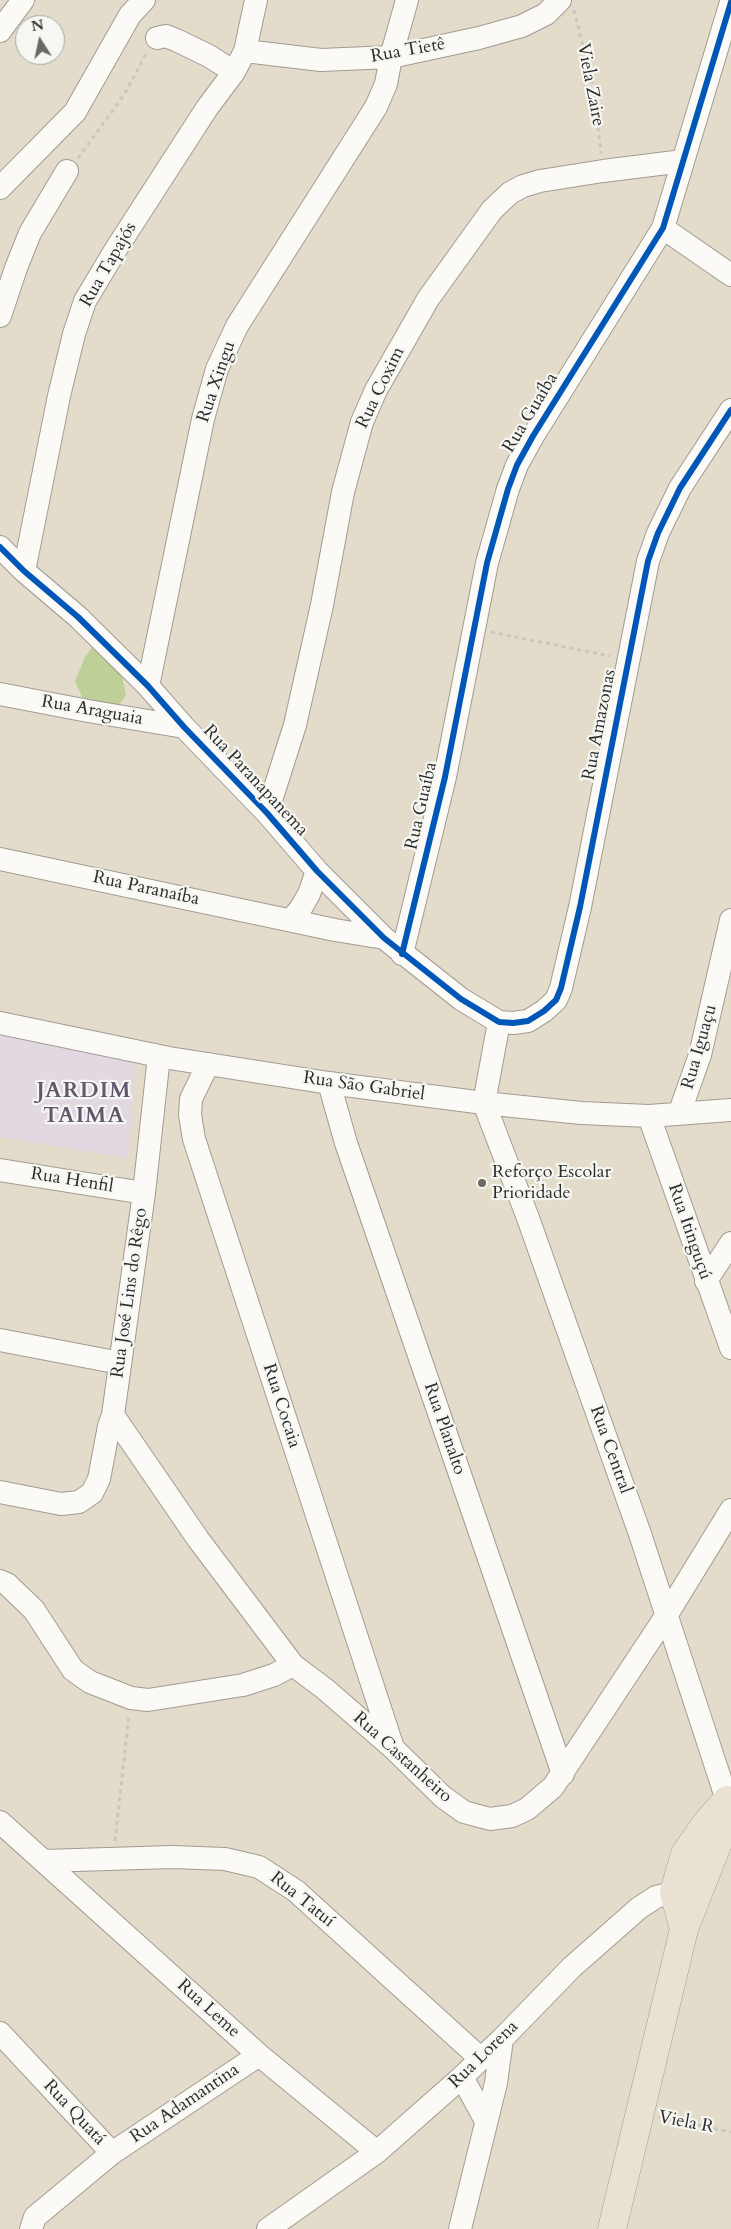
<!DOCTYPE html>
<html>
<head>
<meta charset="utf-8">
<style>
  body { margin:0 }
  #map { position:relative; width:731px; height:2229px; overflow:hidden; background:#e4dcca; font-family:Cardo,serif }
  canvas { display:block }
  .north { position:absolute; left:15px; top:15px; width:50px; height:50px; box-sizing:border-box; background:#f6f6f2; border:1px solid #a5a5a2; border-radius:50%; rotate:350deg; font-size:14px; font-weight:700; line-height:20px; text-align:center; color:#2b2b2b }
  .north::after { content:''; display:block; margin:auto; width:18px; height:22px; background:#6c6963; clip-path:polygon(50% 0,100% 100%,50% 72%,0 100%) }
</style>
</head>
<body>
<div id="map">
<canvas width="731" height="2229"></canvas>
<div class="north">N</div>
</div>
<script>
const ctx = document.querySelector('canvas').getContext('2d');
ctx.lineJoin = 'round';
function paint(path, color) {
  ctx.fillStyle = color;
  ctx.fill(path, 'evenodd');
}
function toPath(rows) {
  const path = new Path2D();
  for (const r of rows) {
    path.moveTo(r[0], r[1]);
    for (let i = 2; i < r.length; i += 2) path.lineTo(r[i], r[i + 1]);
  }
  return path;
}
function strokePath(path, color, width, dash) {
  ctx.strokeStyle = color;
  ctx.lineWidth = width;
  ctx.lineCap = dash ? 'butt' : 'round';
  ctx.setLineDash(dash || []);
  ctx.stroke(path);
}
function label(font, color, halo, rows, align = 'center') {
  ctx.font = font + ' Cardo,serif';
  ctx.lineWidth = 4.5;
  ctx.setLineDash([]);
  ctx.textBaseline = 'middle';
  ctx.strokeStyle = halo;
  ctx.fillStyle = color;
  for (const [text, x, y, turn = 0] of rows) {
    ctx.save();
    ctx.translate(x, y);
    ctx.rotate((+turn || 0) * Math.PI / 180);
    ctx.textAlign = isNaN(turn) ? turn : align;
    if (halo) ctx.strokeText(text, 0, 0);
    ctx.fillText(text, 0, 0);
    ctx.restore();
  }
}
paint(toPath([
  [0,1031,136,1060,128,1158,0,1137]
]), '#e1d8e2');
paint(toPath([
  [96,642,121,670,126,695,113,713,84,701,75,681,85,657]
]), '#becf98');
const minor = toPath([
  [0,31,23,0],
  [157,38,166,36,176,40,209,56,234,72],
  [245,51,321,60,391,57,479,38,522,26,546,14,560,0],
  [0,188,75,112,130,15,144,0],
  [663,228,731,275],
  [0,316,16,268,30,233,67,171],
  [0,547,24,571,78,617,148,686,184,727,267,813,317,871,384,938,461,999,499,1022,513,1023,528,1021,544,1011,556,1000,561,988,580,907,648,561,658,533,680,488,731,410],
  [24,571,59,396,74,334,85,301,116,249,207,108,234,72,245,51,256,0],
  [148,686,203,419,217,369,237,326,376,107,386,84,391,57,407,0],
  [0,694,88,711,184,727],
  [267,813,295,725,322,605,343,492,362,422,376,390,428,299,492,210,510,193,523,186,540,181,603,171,683,161],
  [0,859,335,930,384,938],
  [291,920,301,908,309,894,317,871],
  [402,954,445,777,487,563,508,489,517,465,533,436,663,228,731,2],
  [499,1022,484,1103,528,1218,640,1534,727,1800],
  [0,1023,169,1058,329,1083,484,1103,581,1113,649,1116,731,1110],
  [208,1064,191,1099,190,1115,194,1139,393,1748],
  [329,1083,346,1143,563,1774],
  [679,1114,700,1055,731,920],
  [649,1116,731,1348],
  [0,1170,144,1193],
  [706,1281,731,1243],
  [0,1340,120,1363],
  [113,1415,198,1539,293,1665,325,1689,393,1748,443,1797,464,1812,490,1819,512,1816,527,1809,553,1787,666,1616,731,1510],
  [0,1492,61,1504,79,1502,92,1493,99,1479,109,1426,113,1415,144,1193,159,1056],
  [0,1581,7,1584,34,1610,73,1670,90,1682,131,1698,148,1700,243,1685,274,1675,293,1665],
  [0,1822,259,2055,377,2152],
  [44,1861,172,1857,225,1859,259,1867,296,1891,480,2058],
  [0,2033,112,2153],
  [462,2077,486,2121],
  [31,2229,35,2217,112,2153,259,2055],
  [268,2229,377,2152,462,2077,502,2039,572,1967,639,1908,656,1897,674,1892,691,1891],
  [460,2229,496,2083,502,2039]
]);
const major = toPath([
  [684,1929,674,1892,685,1854,705,1825,725,1802],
  [612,2229,684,1929,727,1820,727,1800]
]);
strokePath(minor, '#a19c92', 24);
strokePath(major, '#a19c92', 29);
strokePath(toPath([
  [574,10,594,90,601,154],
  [78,158,124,95,147,52],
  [491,632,610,656],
  [115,1841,129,1715],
  [659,2117,731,2132]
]), '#c9c7c2', 3, [4, 4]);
strokePath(minor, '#fbfaf7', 22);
strokePath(major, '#eae1d5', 28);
strokePath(toPath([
  [0,547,24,571,78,617,148,686,184,727,267,813,317,871,384,938,461,999,499,1022,513,1023,528,1021,544,1011,556,1000,561,988,580,907,648,561,658,533,680,488,731,410],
  [402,954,445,777,487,563,508,489,517,465,533,436,663,228,731,2]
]), '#0057b8', 6);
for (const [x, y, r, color] of [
  [482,1183,5,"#6c6963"]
]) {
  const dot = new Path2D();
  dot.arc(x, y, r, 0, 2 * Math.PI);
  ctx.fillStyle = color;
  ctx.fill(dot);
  strokePath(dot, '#f6f6f2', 2);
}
label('18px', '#2b2b2b', '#f6f6f2', [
  ["Rua Tietê",408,51,-10],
  ["Viela Zaire",590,85,79],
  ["Rua Tapajós",109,265,-60],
  ["Rua Xingu",217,382,-71],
  ["Rua Coxim",381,388,-64],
  ["Rua Guaíba",531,413,-59],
  ["Rua Araguaia",92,711,10],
  ["Rua Amazonas",600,725,-79],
  ["Rua Paranapanema",255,781,47],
  ["Rua Guaíba",422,806,-77],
  ["Rua Paranaíba",146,889,12],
  ["Rua Iguaçu",700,1047,-74],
  ["Rua São Gabriel",364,1087,8],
  ["Rua Henfil",72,1181,9],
  ["Rua Itinguçú",689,1232,71],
  ["Rua José Lins do Rêgo",130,1293,-82],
  ["Rua Cocaia",281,1406,72],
  ["Rua Planalto",444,1429,71],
  ["Rua Central",610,1450,70],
  ["Rua Castanheiro",402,1758,42],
  ["Rua Tatuí",302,1900,39],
  ["Rua Leme",208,2009,42],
  ["Rua Lorena",484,2055,-44],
  ["Rua Adamantina",185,2104,-34],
  ["Rua Quatá",74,2113,47],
  ["Viela R",686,2123,11]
]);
label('18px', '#2b2b2b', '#f6f6f2', [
  ["Reforço Escolar",492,1173],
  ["Prioridade",492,1194]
], 'left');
ctx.letterSpacing = '1px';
label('bold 22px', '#62576d', '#f6f6f2', [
  ["JARDIM",84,1092],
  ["TAIMA",84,1117]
]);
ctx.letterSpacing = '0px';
</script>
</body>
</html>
